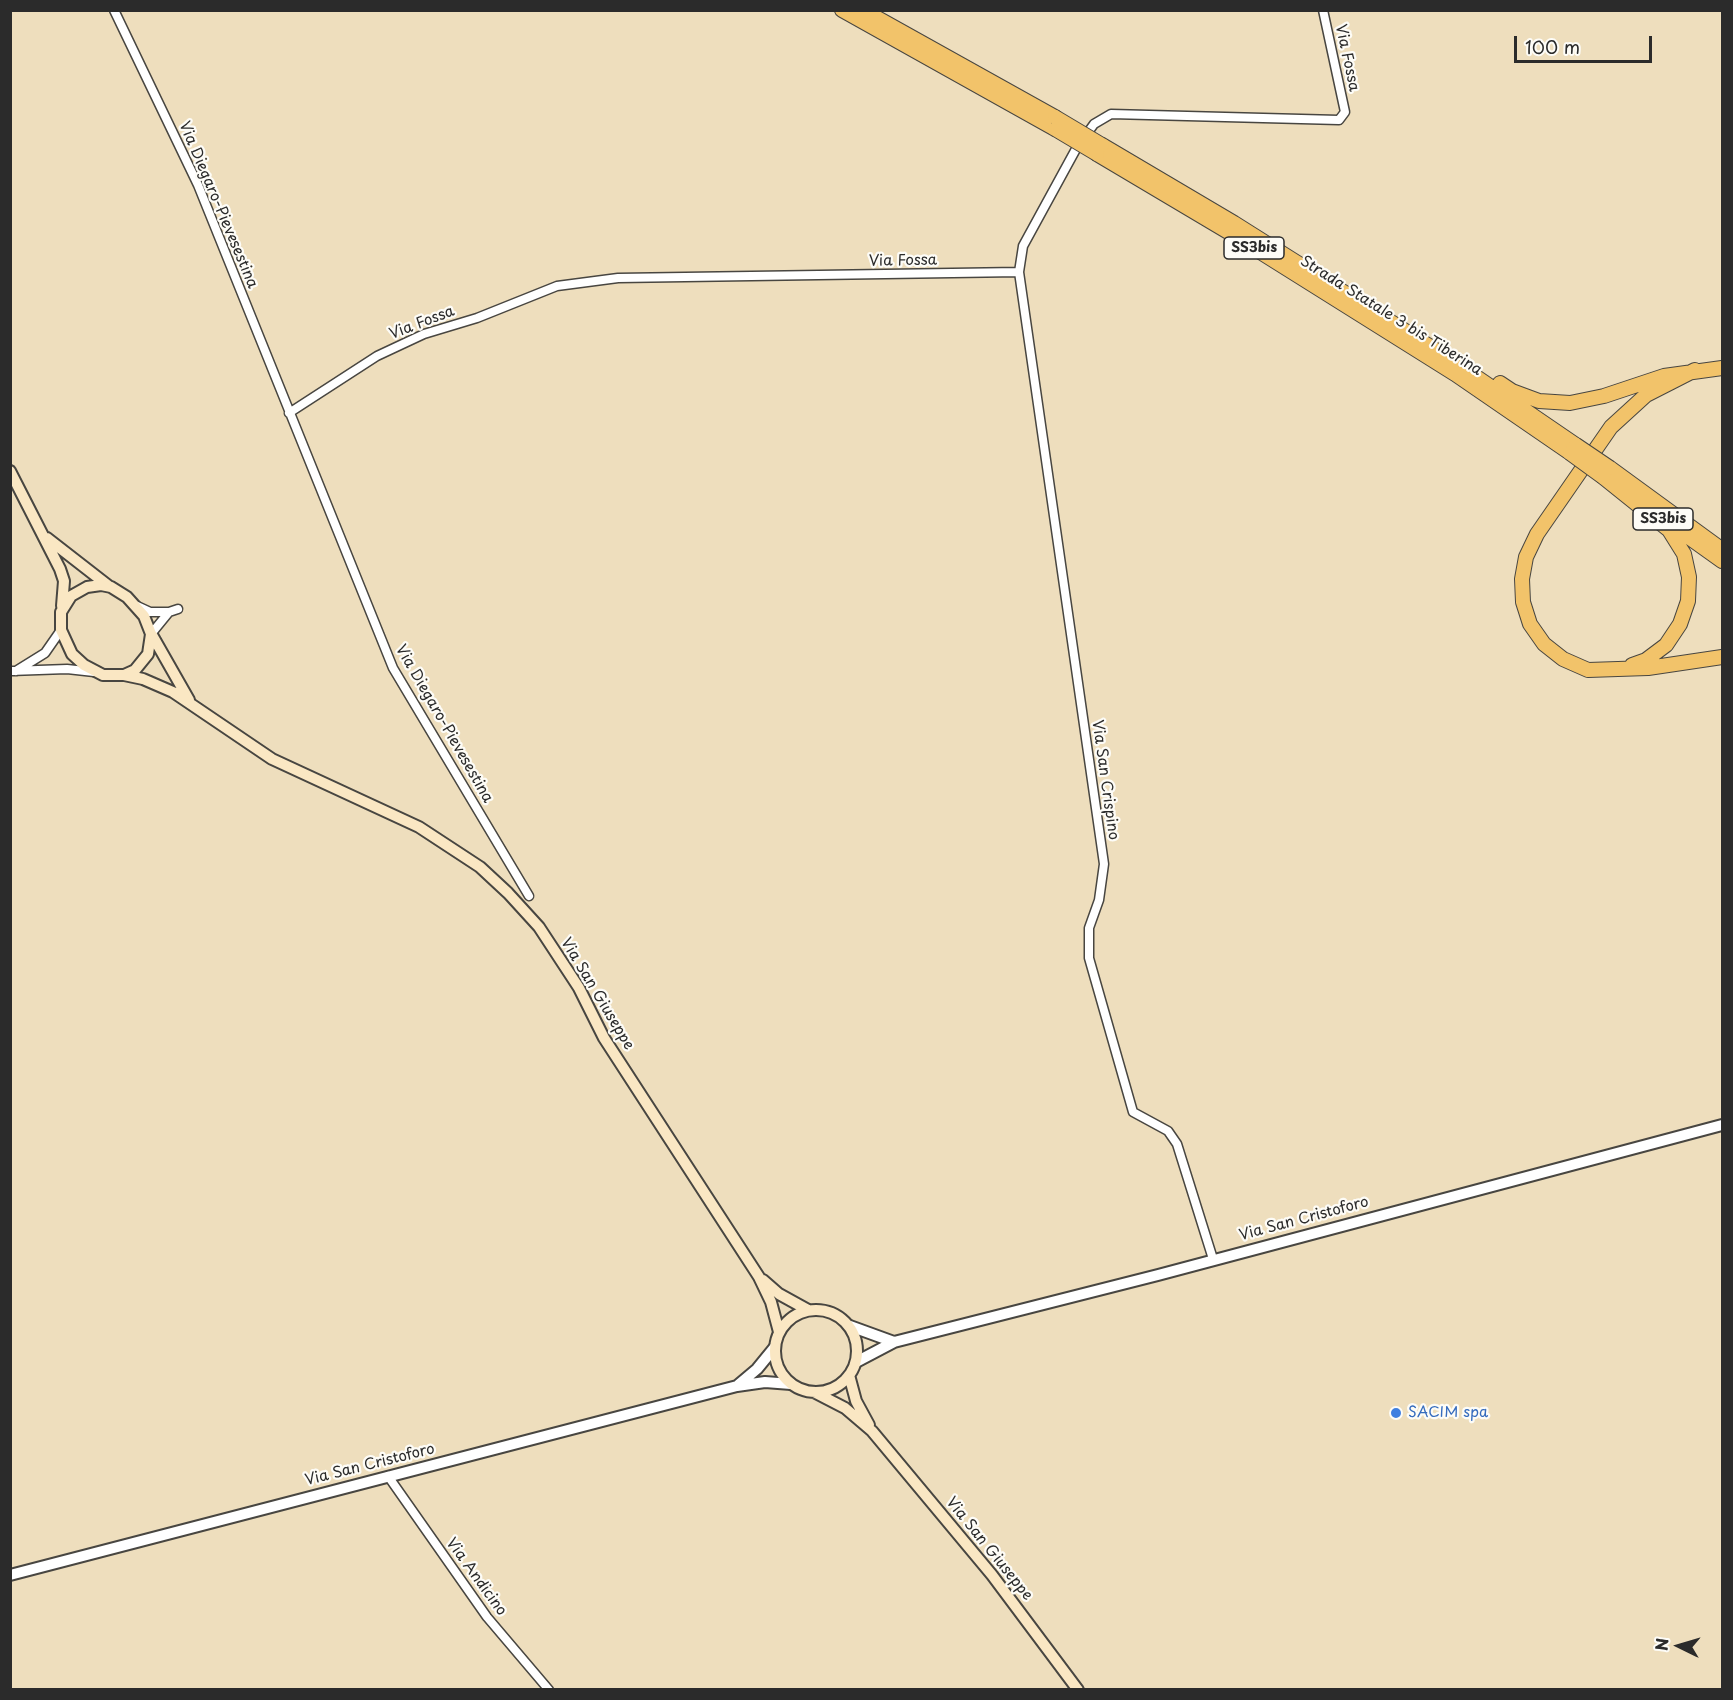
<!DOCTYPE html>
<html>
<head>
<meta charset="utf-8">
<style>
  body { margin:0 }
  #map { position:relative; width:1733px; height:1700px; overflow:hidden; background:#eedebd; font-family:"Playpen Sans",sans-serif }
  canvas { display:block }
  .frame { position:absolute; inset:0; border:12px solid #2b2b2b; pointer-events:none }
  .north { position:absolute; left:1649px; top:1616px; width:60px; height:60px; -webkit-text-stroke:4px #fdfcf7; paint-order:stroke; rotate:275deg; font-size:16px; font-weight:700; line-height:24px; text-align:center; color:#2b2b2b }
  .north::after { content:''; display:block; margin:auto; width:21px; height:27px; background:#2b2b2b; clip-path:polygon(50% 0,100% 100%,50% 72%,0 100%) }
  .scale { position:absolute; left:1514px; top:36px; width:138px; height:27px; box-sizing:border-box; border:3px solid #2b2b2b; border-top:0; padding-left:8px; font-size:18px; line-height:21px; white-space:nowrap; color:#2b2b2b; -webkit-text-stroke:4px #fdfcf7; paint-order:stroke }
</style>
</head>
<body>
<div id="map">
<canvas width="1733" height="1700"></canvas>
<div class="frame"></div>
<div class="north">N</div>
<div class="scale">100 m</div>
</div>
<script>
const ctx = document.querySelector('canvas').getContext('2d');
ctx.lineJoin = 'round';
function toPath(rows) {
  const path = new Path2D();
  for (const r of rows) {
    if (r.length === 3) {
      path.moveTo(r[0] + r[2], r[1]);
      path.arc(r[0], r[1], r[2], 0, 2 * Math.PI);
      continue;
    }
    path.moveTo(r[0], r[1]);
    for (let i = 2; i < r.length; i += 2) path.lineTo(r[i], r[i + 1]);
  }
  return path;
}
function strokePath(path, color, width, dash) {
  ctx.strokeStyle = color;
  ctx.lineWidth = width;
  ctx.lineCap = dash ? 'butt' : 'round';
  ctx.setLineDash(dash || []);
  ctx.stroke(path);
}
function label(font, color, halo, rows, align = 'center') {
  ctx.font = font + ' "Playpen Sans",sans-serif';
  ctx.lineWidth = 4.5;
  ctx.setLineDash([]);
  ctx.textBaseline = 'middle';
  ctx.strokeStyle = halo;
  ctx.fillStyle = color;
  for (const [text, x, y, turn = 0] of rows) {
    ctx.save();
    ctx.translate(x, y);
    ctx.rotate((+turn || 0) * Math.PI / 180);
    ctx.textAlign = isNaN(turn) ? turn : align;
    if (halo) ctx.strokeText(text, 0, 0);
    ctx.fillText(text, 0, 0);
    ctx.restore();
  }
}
const minor = toPath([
  [114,10,198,185,393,668,529,896],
  [1019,272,1104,864,1099,900,1089,928,1089,958,1133,1112,1168,1131,1177,1144,1213,1259],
  [289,413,377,356,424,334,477,318,557,286,618,278,1019,272,1023,246,1076,149,1094,124,1111,114,1339,120,1345,112,1323,10],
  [137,606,150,612,169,612,151,634],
  [169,612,178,609],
  [10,671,67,669,94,672],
  [16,671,45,653,61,630],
  [388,1476,487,1617,549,1690]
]);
const tertiary = toPath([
  [850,1326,894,1342],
  [856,1362,894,1342,1158,1275,1722,1125],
  [738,1385,757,1369,775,1347],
  [10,1575,737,1386,765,1382,791,1384]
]);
const secondary = toPath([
  [10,471,60,569,64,581,62,606],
  [47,538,110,587],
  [101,585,111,587,127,597,144,616,151,634,148,654,135,670,124,675,103,675,84,665,72,654,61,630,61,612,71,596,87,587,101,585],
  [152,635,189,700],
  [124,675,143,679,173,692,272,759,419,827,480,867,508,893,539,927,579,988,604,1038,759,1277,771,1302,779,1332],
  [763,1280,779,1294,808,1310],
  [816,1351,41],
  [849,1375,856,1401,869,1425],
  [814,1392,845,1408,872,1431,992,1575,1078,1690]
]);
const trunk = toPath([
  [842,10,1055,129],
  [863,10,1055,117],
  [1102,145,1234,223,1456,363,1576,445],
  [1097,154,1230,233,1455,374,1570,453],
  [1695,370,1646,395,1611,427,1537,534,1526,557,1522,579,1523,602,1530,624,1544,644,1563,659,1588,670,1648,668,1722,657],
  [1500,383,1512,391,1539,401,1570,403,1604,396,1664,376,1722,368],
  [1610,468,1721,549],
  [1603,477,1669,530,1684,554,1689,577,1688,601,1680,624,1666,645,1646,660,1632,665],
  [1666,521,1722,561]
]);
strokePath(minor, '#484641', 11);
strokePath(tertiary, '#484641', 14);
strokePath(secondary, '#484641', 14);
strokePath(trunk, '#484641', 16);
strokePath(minor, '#fff', 8);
strokePath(tertiary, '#fff', 10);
strokePath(secondary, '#fae7c3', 10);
strokePath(trunk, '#f2c36a', 14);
const trunkBridge = toPath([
  [1055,117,1102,145],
  [1055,129,1097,154],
  [1576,445,1610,468],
  [1570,453,1603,477]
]);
strokePath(trunkBridge, '#484641', 16, []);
strokePath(trunkBridge, '#f2c36a', 14);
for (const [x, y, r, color] of [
  [1396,1413,6,"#3f7fe0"]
]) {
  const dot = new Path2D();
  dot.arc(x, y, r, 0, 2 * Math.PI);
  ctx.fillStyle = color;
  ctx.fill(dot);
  strokePath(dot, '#fdfcf7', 2);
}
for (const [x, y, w] of [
  [1254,248,60],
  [1663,519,60]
]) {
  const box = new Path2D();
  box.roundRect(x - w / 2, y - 11, w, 22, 4.5);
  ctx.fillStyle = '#fdfcf7';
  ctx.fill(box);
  strokePath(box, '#2b2b2b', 1.5);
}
label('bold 14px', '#2b2b2b', null, [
  ["SS3bis",1254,248],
  ["SS3bis",1663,519]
]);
label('15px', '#2b2b2b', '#fdfcf7', [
  ["Via Fossa",1347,58,78],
  ["Via Diegaro-Pievesestina",218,205,67],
  ["Via Fossa",903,261,-1],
  ["Strada Statale 3 bis Tiberina",1391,316,32],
  ["Via Fossa",422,323,-21],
  ["Via Diegaro-Pievesestina",444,724,60],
  ["Via San Crispino",1105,780,82],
  ["Via San Giuseppe",597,994,59],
  ["Via San Cristoforo",1304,1219,-15],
  ["Via San Cristoforo",370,1465,-14],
  ["Via San Giuseppe",989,1549,51],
  ["Via Andicino",476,1577,54]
]);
label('15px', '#366cbe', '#fdfcf7', [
  ["SACIM spa",1408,1413]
], 'left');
</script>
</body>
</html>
